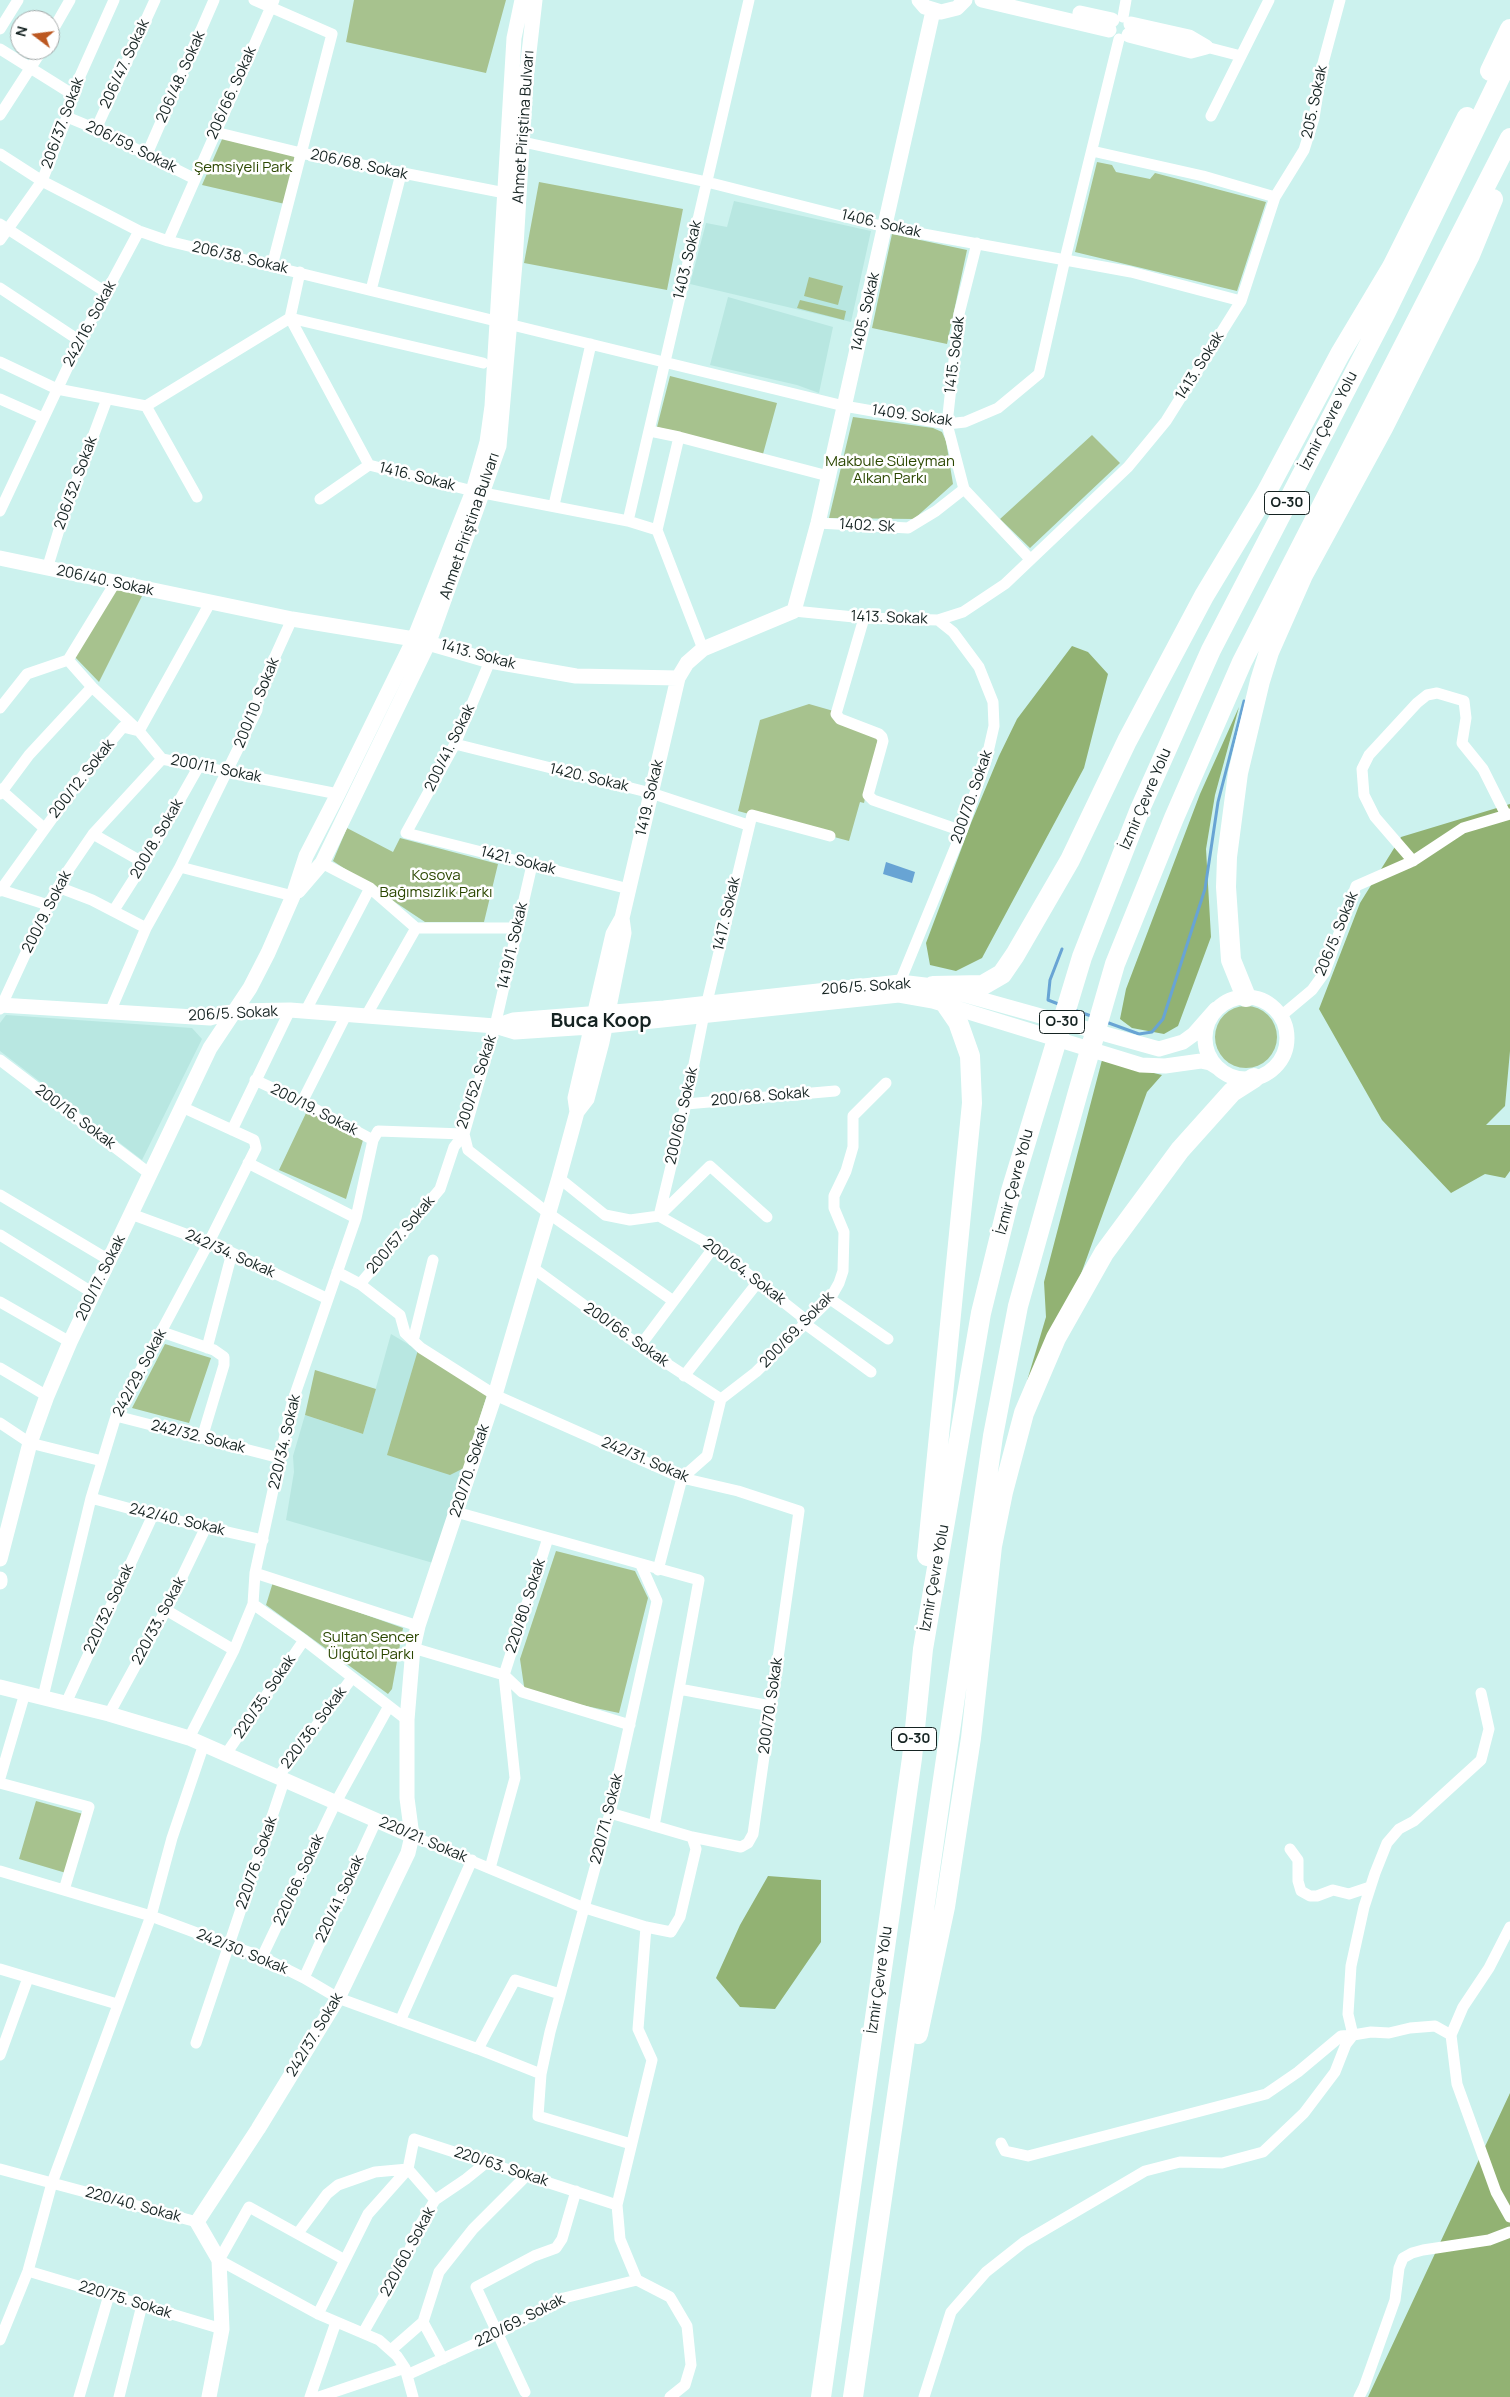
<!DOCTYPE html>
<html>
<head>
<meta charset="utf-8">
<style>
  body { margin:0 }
  #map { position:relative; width:1510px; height:2397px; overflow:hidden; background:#ccf2ee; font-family:Manrope,sans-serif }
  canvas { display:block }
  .north { position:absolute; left:10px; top:10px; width:50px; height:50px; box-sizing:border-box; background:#fff; border:1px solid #a1a7a7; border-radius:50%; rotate:285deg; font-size:14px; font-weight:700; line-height:20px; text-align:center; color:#152322 }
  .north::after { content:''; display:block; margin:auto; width:18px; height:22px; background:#bc5821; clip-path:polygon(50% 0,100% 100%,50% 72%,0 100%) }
</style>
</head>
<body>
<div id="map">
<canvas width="1510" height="2397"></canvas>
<div class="north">N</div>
</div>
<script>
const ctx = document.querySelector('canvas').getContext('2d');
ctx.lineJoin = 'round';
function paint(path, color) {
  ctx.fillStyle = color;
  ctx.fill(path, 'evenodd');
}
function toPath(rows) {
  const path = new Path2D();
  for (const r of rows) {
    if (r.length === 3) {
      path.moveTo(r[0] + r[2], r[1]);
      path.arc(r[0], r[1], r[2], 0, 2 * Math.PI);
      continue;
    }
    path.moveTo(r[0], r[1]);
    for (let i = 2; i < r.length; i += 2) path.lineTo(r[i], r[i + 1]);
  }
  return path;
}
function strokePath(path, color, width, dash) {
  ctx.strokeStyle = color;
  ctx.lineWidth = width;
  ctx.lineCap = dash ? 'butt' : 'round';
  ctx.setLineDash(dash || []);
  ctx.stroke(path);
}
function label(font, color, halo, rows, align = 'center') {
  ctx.font = font + ' Manrope,sans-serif';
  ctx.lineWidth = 5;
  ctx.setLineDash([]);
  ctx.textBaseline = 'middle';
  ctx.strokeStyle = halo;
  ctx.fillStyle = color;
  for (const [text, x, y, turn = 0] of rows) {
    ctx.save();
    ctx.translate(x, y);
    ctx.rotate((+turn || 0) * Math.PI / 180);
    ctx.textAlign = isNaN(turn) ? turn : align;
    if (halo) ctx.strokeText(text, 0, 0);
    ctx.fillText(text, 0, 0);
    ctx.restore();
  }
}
paint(toPath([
  [734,201,871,231,851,322,690,284,706,223,727,227],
  [728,297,833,327,819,393,797,385,710,365],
  [6,1015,192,1028,202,1039,142,1160,0,1051,0,1023],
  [391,1334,418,1350,464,1467,433,1563,286,1520,294,1472,293,1456,305,1415,363,1434]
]), '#b8e7e1');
paint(toPath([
  [354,0,506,0,486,73,346,42],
  [223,137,295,155,285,204,202,185],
  [1097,162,1112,165,1116,172,1150,179,1155,173,1266,202,1237,291,1075,252],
  [539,182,683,209,667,290,524,263],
  [892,234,967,250,947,344,872,328],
  [809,277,843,286,838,305,804,296],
  [800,300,846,311,844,320,797,308],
  [670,376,777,403,763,454,657,427],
  [853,417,933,428,942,432,946,441,953,484,914,519,829,518],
  [1092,435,1120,463,1030,548,1000,519],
  [115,586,142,596,99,682,73,655],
  [809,704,837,712,879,734,864,803,860,802,849,841,738,811,760,720],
  [347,828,393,852,400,838,498,864,484,922,425,922,333,861],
  [1246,1037,31],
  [307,1111,363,1140,346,1199,279,1170],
  [165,1344,211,1358,189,1423,132,1408],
  [418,1350,487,1395,464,1468,450,1475,387,1455],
  [315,1370,376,1389,363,1434,305,1415],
  [556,1551,635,1571,648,1598,619,1713,525,1693,520,1659],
  [273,1582,403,1628,392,1689,388,1694,266,1605],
  [36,1801,83,1814,66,1873,19,1859]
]), '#a7c28e');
paint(toPath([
  [1072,646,1088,652,1108,674,1084,768,982,958,956,971,930,965,926,943,971,823,999,756,1017,719],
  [1239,707,1215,795,1206,849,1211,937,1178,1026,1164,1034,1132,1028,1120,1019,1126,989,1200,794],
  [1510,804,1510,1051,1505,1106,1486,1125,1510,1125,1510,1171,1505,1178,1485,1174,1451,1193,1382,1120,1319,1009,1360,903,1401,837],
  [1102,1060,1162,1075,1147,1092,1077,1285,1027,1381,1046,1317,1044,1282],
  [768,1876,821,1880,821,1942,775,2009,740,2007,716,1978,740,1925],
  [1510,2093,1510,2397,1368,2397]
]), '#92b273');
paint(toPath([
  [886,862,915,872,912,883,883,874]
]), '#68a4d4');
strokePath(toPath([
  [1061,1005,1048,1000,1050,980,1062,949],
  [1074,1010,1094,1017],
  [1106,1022,1139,1034,1152,1032,1163,1019,1205,889,1218,802,1244,701]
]), '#68a4d4', 3);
strokePath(toPath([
  [254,0,332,34,272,266],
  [1123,17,1126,0],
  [0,29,18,0],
  [50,35,70,0],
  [1206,47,1241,56],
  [0,49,72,94],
  [0,115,42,50],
  [1211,116,1269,0],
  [67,117,96,129,195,179],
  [96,129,155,0],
  [215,132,301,153,505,193],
  [523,142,707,182,885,227,1131,272,1241,301],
  [1092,151,1203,176,1275,197],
  [0,154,42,181,139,231,168,241,844,406,947,424,965,422,998,408,1039,374,1065,259,1119,39],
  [147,154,214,0],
  [0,224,107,293],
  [0,240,42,181,67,117,72,94,114,0],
  [168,241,274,0],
  [977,243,959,314,947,424,964,489,1030,559],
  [0,288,80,341],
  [371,290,401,174],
  [290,318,369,465,473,491,628,521,657,530,679,437,828,476],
  [290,318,483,363],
  [290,318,300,272],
  [0,362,57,389,146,406],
  [0,399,43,418],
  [146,406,290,318],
  [146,406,197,497],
  [650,431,679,437],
  [320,499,369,465],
  [554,505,591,344],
  [0,511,80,341,139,231],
  [628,521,749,0],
  [818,523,908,528,936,511,964,489],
  [657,530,703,649],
  [47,569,62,520,107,399],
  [794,611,864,618,938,620,963,612,1005,584,1128,467,1166,421,1241,301,1275,197,1304,150,1314,118,1322,67,1340,0],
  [864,618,836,714,840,719,879,734,882,737,883,741,868,795,873,800,962,831],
  [68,660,92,687,139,731,162,759,338,794],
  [490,661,455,744,406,833,629,889],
  [0,708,27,674,68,660,115,583],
  [455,744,651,793,748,825],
  [0,789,44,828],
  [0,794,29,755,92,687],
  [93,834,144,863],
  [1413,861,1375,817,1364,795,1362,769,1369,755,1417,703,1427,695,1437,693,1464,701,1466,718,1462,743,1483,769,1506,815],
  [322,863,370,888,416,928,516,928],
  [180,867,293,896],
  [58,887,92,900,146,928],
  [1,890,48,905],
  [0,891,87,770,123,727,139,731,210,603],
  [114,910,144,863,199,766],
  [900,982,962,831,986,761,994,726,993,702,979,667,953,632,938,620],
  [707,1002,752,815,830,836],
  [0,1009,48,905,67,872,93,834,162,759],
  [110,1012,146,928,180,867,257,710,259,692,292,619],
  [305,1012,370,888],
  [704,1014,686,1104,659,1216,714,1247,801,1316,804,1323,871,1372],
  [366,1016,416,928],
  [1281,1016,1312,990,1325,972,1356,886,1413,861,1463,828,1510,814],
  [0,1060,150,1174],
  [255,1080,302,1102,373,1140],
  [302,1102,346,1015],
  [686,1104,835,1091],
  [232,1130,290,1010],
  [464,1134,468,1150,548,1213,672,1300],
  [248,1163,356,1218],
  [559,1178,605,1215,630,1220,659,1216,710,1166,767,1217],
  [0,1195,109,1260],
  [131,1214,218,1246,328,1299],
  [0,1235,93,1293],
  [533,1268,640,1346,721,1399],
  [337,1272,360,1284,440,1189,454,1147,464,1134],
  [360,1284,400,1315,405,1333,421,1348,495,1395,682,1478,738,1491,799,1511,753,1834,748,1843,741,1847,692,1837],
  [830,1299,888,1339],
  [0,1302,70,1342],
  [162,1332,214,1350,224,1357,224,1365,202,1438],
  [413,1341,433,1260],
  [640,1346,714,1247],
  [207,1348,232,1253],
  [0,1368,47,1396],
  [684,1376,758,1282],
  [116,1416,280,1458],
  [0,1423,30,1443,102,1461],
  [91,1498,153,1515,263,1540],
  [456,1512,699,1580,654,1826],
  [658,1570,682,1478,707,1456,721,1399,756,1372,830,1299,839,1283,843,1271,844,1232,834,1208,834,1196,846,1171,853,1147,853,1116,886,1083],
  [255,1573,418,1626],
  [253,1604,304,1640,407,1720],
  [166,1610,234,1650],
  [413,1648,504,1675,522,1692,630,1725],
  [679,1689,771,1706],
  [43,1697,91,1498,116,1416,209,1242,256,1148,254,1140,182,1107],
  [66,1703,153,1515],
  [109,1714,166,1610,206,1527],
  [189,1738,234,1650,253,1604,255,1573,292,1403,356,1218,373,1140,378,1131,464,1134,495,1026,532,865],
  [226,1754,304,1640],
  [0,1778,25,1693],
  [277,1778,352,1678],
  [0,1783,89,1807,64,1890],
  [412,1836,582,1907,646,1927,671,1932,680,1917,696,1849,692,1837,610,1813],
  [1290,1849,1298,1860,1298,1881,1301,1891,1310,1896,1317,1896,1333,1890,1349,1894,1370,1887],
  [490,1868,515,1778,504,1675,548,1538],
  [0,1871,151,1916,229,1945,262,1957,304,1978,338,1998,478,2049,541,2074],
  [646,1927,638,2029,652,2060,617,2205,620,2239,637,2280,670,2297,687,2326,691,2365,685,2385,670,2397],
  [262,1957,336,1802,389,1706],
  [0,1969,117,2004],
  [304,1978,376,1821],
  [400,2021,472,1860],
  [1451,2035,1463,2007,1489,1968,1510,1927],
  [196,2043,284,1781],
  [478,2049,515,1980,560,1994],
  [0,2055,28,1978],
  [1001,2143,1005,2151,1028,2156,1266,2094,1298,2072,1341,2036,1353,2035,1348,2014,1351,1966,1364,1907,1375,1873,1387,1843,1399,1829,1414,1821,1481,1760,1489,1729,1481,1693],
  [631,2144,538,2116,541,2074,550,2032,610,1813,657,1601,641,1565],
  [0,2169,197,2222],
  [298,2233,327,2194,338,2185,375,2172,408,2169,414,2139,617,2205],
  [345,2260,249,2207,219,2260,318,2314,379,2340,397,2356,405,2368,413,2397],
  [28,2271,222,2329],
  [318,2314,368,2214,408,2169,435,2200],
  [423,2322,443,2359],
  [363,2333,408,2254,417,2230,435,2200,466,2179,487,2162],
  [0,2340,28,2271,52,2183,151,1916,172,1838,204,1744],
  [391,2350,423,2322,439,2272,473,2229,527,2175],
  [407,2375,499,2333,564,2298,637,2280],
  [525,2392,476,2287,534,2256,556,2248,562,2239,576,2191],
  [79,2397,109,2295],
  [119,2397,142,2305],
  [310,2397,336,2322],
  [319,2397,405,2368],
  [924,2397,951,2312,986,2272,1024,2242,1145,2171,1180,2162,1222,2163,1263,2152,1304,2113,1335,2072,1346,2044,1353,2035,1371,2032,1389,2033,1410,2028,1435,2026,1451,2035,1457,2084,1496,2192,1510,2217],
  [1359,2397,1364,2387,1395,2300,1399,2268,1403,2258,1412,2253,1423,2250,1489,2240,1510,2232]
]), '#fff', 11);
strokePath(toPath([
  [919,0,925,7,941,12,957,8,965,0],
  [982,0,1109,30],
  [1080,13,1112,20],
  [1131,24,1189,37,1206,47],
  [1129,35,1191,51,1206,47],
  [0,558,292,619,414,639,490,661,576,676,678,678],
  [298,891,322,863,429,642,499,446,515,263,526,79,535,0],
  [1246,1038,41],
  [0,1005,210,1018,235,1011,290,1010,495,1026,515,1032,605,1026,899,995,933,1001,1141,1065,1165,1066,1201,1061,1210,1063,1218,1068],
  [495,1026,513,1020,664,1008,900,982,933,986,1159,1049,1183,1042,1194,1034,1216,1009],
  [577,1112,587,1099,602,1042,624,933,622,918],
  [0,1559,30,1443,47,1396,70,1342,210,1048,250,988,268,953,293,896,306,856,338,794,414,639,473,491,487,442,492,406,514,38,522,0],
  [0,1579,0,1582],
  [0,1687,109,1714,189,1738,412,1836],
  [209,2397,222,2329,219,2260,197,2222,258,2129,338,1998,408,1853,412,1836,407,1798,407,1720,413,1648,418,1626,495,1395,559,1178,577,1112,575,1098,613,934,622,918,678,678,687,663,703,649,794,611,818,523,933,11]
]), '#fff', 15);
strokePath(toPath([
  [1490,71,1510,29],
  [933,986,983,985,1002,974,1015,955,1070,860,1127,741,1204,596,1266,493,1340,354,1392,267,1467,117],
  [1246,997,1231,960,1226,887,1227,857,1238,773,1260,681,1269,652,1303,575,1383,428,1470,255,1493,199],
  [927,1556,972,1103,970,1056,958,1022,947,1006],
  [918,2034,945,1907,971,1738,992,1546,1003,1492,1024,1413,1056,1338,1104,1253,1180,1150,1232,1092,1254,1078],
  [821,2397,912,1758,923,1649,981,1313,1011,1191,1082,957,1140,809,1211,650,1386,312,1510,57],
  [853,2397,993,1436,1018,1306,1078,1092,1115,964,1174,818,1242,662,1510,138]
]), '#fff', 20);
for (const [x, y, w] of [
  [1287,503,45],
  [1062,1022,45],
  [914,1739,45]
]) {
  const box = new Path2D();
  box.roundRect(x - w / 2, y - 11.5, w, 23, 4);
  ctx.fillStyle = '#fff';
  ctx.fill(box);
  strokePath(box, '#152322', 1);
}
label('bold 14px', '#152322', null, [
  ["O-30",1287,503],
  ["O-30",1062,1022],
  ["O-30",914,1739]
]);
label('15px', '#152322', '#fff', [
  ["206/47. Sokak",125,64,-65],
  ["206/48. Sokak",181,77,-66],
  ["206/66. Sokak",232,93,-66],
  ["205. Sokak",1315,102,-78],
  ["206/37. Sokak",63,123,-70],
  ["Ahmet Piriştina Bulvarı",524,127,-86],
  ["206/59. Sokak",131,147,26],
  ["206/68. Sokak",359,165,12],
  ["1406. Sokak",881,224,13],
  ["206/38. Sokak",240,258,13],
  ["1403. Sokak",688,260,-77],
  ["1405. Sokak",866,312,-77],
  ["242/16. Sokak",90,324,-62],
  ["1415. Sokak",955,355,-83],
  ["1413. Sokak",1200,366,-58],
  ["1409. Sokak",912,416,8],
  ["İzmir Çevre Yolu",1329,421,-63],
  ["1416. Sokak",417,477,14],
  ["206/32. Sokak",76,483,-70],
  ["Ahmet Piriştina Bulvarı",470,526,-71],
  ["1402. Sk",867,526,3],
  ["206/40. Sokak",105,581,12],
  ["1413. Sokak",889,618,2],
  ["1413. Sokak",478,655,15],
  ["200/10. Sokak",257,703,-68],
  ["200/41. Sokak",450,748,-64],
  ["200/11. Sokak",216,769,11],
  ["1420. Sokak",589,778,13],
  ["200/12. Sokak",82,779,-52],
  ["200/70. Sokak",972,797,-71],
  ["1419. Sokak",650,798,-77],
  ["İzmir Çevre Yolu",1146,799,-67],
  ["200/8. Sokak",157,839,-60],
  ["1421. Sokak",518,861,14],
  ["200/9. Sokak",47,912,-63],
  ["1417. Sokak",727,914,-77],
  ["206/5. Sokak",1337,934,-68],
  ["1419/1. Sokak",513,946,-77],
  ["206/5. Sokak",866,987,-4],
  ["206/5. Sokak",233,1014,-3],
  ["200/52. Sokak",477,1082,-72],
  ["200/68. Sokak",760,1097,-5],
  ["200/19. Sokak",314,1110,27],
  ["200/60. Sokak",682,1116,-77],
  ["200/16. Sokak",75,1117,37],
  ["İzmir Çevre Yolu",1015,1182,-75],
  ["200/57. Sokak",401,1235,-50],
  ["242/34. Sokak",230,1254,24],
  ["200/64. Sokak",744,1272,37],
  ["200/17. Sokak",101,1278,-64],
  ["200/69. Sokak",797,1330,-46],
  ["200/66. Sokak",626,1335,35],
  ["242/29. Sokak",140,1373,-62],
  ["242/32. Sokak",198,1437,14],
  ["220/34. Sokak",285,1442,-77],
  ["242/31. Sokak",645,1460,23],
  ["220/70. Sokak",470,1471,-72],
  ["242/40. Sokak",177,1520,13],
  ["İzmir Çevre Yolu",935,1578,-80],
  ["220/80. Sokak",526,1606,-72],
  ["220/32. Sokak",109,1609,-65],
  ["220/33. Sokak",159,1621,-62],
  ["220/35. Sokak",265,1697,-56],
  ["200/70. Sokak",771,1706,-82],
  ["220/36. Sokak",314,1728,-53],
  ["220/71. Sokak",607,1819,-76],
  ["220/21. Sokak",423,1840,23],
  ["220/76. Sokak",257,1863,-71],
  ["220/66. Sokak",299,1880,-65],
  ["220/41. Sokak",340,1899,-65],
  ["242/30. Sokak",242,1952,22],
  ["İzmir Çevre Yolu",880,1980,-82],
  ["242/37. Sokak",315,2035,-59],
  ["220/63. Sokak",501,2167,18],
  ["220/40. Sokak",133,2205,15],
  ["220/60. Sokak",408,2252,-62],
  ["220/75. Sokak",125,2300,17],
  ["220/69. Sokak",520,2321,-27]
]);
label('15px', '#2b4700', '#fff', [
  ["Şemsiyeli Park",243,168],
  ["Makbule Süleyman",890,462],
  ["Alkan Parkı",890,479],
  ["Kosova",436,876],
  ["Bağımsızlık Parkı",436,893],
  ["Sultan Sencer",371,1638],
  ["Ülgütol Parkı",371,1655]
]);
label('bold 20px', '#152322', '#fff', [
  ["Buca Koop",601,1021]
]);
</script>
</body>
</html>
